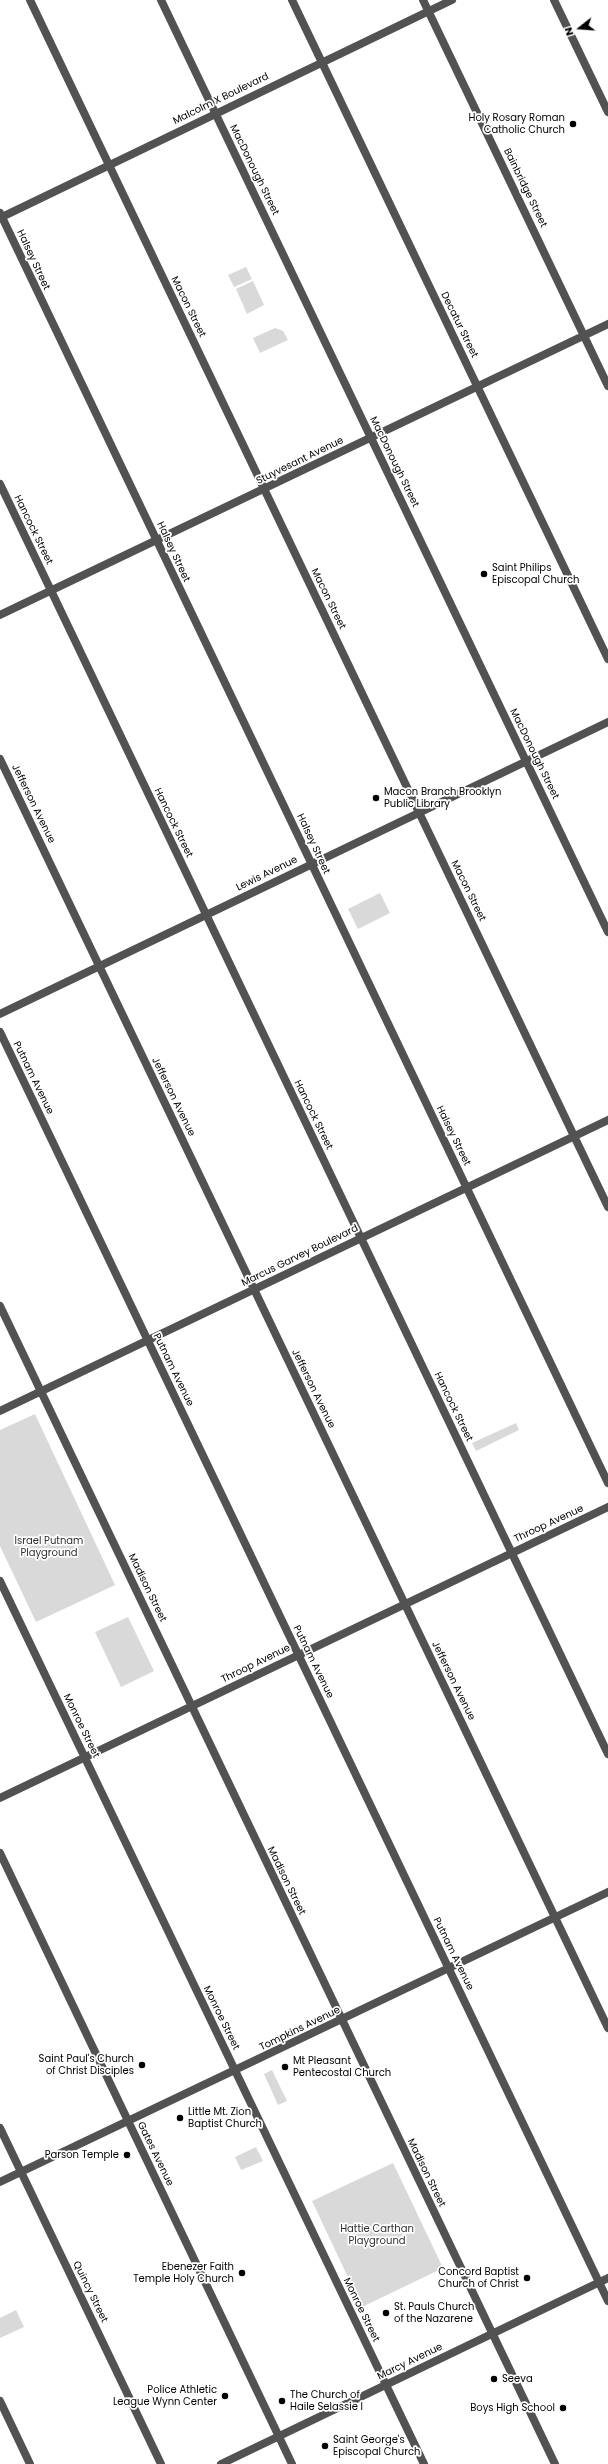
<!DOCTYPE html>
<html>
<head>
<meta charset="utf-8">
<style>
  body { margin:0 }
  #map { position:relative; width:608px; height:2464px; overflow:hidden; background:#fff; font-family:Poppins,sans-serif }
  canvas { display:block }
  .north { position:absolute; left:560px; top:8px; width:40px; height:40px; -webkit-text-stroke:3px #fff; paint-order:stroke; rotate:253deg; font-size:11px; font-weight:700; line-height:16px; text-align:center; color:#000 }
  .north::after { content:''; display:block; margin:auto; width:14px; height:18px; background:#000; clip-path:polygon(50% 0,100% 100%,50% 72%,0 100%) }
</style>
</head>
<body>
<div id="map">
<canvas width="608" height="2464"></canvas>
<div class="north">N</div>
</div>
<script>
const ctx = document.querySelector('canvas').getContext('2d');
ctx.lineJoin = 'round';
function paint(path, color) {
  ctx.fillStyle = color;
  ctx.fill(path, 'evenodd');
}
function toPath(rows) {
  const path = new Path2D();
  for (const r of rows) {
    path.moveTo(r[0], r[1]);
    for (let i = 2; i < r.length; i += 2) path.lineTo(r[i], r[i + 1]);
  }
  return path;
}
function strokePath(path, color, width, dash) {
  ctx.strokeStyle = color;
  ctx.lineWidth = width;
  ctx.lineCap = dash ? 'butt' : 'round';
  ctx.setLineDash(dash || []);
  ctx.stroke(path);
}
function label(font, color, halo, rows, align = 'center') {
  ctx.font = font + ' Poppins,sans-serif';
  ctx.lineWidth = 3.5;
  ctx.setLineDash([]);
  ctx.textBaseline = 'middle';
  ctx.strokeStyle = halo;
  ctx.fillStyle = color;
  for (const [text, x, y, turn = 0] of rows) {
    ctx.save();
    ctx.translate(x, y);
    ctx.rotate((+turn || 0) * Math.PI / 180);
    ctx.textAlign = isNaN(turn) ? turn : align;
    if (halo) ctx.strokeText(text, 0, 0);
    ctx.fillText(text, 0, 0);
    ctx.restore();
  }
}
paint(toPath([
  [246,267,252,279,234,287,228,275],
  [253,281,264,305,247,314,236,289],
  [275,328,283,331,288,340,260,353,253,338],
  [380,893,390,913,358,929,348,909],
  [35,1414,115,1585,36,1622,0,1546,0,1430],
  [516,1423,519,1430,476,1451,472,1443],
  [128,1617,154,1671,121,1687,95,1632],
  [272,2070,287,2101,278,2105,264,2074],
  [256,2147,263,2161,241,2170,235,2157],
  [393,2163,443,2268,362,2307,312,2201],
  [16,2310,24,2327,0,2338,0,2318]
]), '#d9d9d9');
strokePath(toPath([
  [30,0,608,1207],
  [161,0,608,932],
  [292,0,608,659],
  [423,0,608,386],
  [554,0,608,112],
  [0,213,608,1483],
  [0,218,452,0],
  [0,484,608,1754],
  [0,615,608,324],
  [0,759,608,2028],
  [0,1014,608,722],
  [0,1032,608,2301],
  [0,1306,555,2464],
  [0,1411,608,1120],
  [0,1581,424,2464],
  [0,1798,608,1507],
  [0,1853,292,2464],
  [0,2128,161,2464],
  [0,2182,608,1892],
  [0,2401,30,2464],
  [221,2464,608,2278]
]), '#525252', 8);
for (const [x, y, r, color] of [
  [573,124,4,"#000"],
  [484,574,4,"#000"],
  [376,798,4,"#000"],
  [142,2065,4,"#000"],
  [285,2067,4,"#000"],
  [180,2118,4,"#000"],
  [127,2155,4,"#000"],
  [242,2273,4,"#000"],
  [527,2278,4,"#000"],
  [386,2313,4,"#000"],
  [494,2379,4,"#000"],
  [225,2396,4,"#000"],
  [282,2401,4,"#000"],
  [563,2408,4,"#000"],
  [325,2446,4,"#000"]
]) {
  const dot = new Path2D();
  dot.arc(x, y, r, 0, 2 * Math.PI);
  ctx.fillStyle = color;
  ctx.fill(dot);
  strokePath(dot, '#fff', 1.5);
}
label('10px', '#000', '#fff', [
  ["Malcolm X Boulevard",221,99,-26],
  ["MacDonough Street",254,170,64],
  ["Bainbridge Street",525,188,64],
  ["Halsey Street",33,260,65],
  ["Macon Street",188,307,64],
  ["Decatur Street",459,325,64],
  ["Stuyvesant Avenue",300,461,-26],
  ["MacDonough Street",394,462,64],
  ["Hancock Street",33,530,64],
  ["Halsey Street",173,552,65],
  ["Macon Street",328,599,64],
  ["MacDonough Street",534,754,64],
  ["Jefferson Avenue",33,804,64],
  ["Hancock Street",173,823,64],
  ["Halsey Street",313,844,65],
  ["Lewis Avenue",267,874,-26],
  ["Macon Street",468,891,64],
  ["Putnam Avenue",33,1078,64],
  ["Jefferson Avenue",173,1097,64],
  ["Hancock Street",313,1115,64],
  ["Halsey Street",453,1136,64],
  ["Marcus Garvey Boulevard",300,1256,-26],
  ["Putnam Avenue",173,1370,64],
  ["Jefferson Avenue",313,1389,64],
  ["Hancock Street",453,1407,64],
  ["Throop Avenue",549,1524,-25],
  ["Madison Street",147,1588,64],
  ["Putnam Avenue",313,1662,64],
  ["Throop Avenue",256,1664,-26],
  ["Jefferson Avenue",453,1681,64],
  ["Monroe Street",81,1726,64],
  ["Madison Street",286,1881,64],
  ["Putnam Avenue",453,1954,64],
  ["Monroe Street",221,2018,64],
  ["Tompkins Avenue",300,2029,-26],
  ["Gates Avenue",155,2154,64],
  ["Madison Street",426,2173,64],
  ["Quincy Street",90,2292,64],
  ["Monroe Street",361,2310,64],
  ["Marcy Avenue",410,2362,-26]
]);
label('10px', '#000', '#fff', [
  ["Holy Rosary Roman",565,118,"right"],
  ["Catholic Church",565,130,"right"],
  ["Saint Philips",492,568],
  ["Episcopal Church",492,580],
  ["Macon Branch Brooklyn",384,792],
  ["Public Library",384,804],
  ["Saint Paul's Church",134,2059,"right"],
  ["of Christ Disciples",134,2071,"right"],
  ["Mt Pleasant",293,2061],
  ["Pentecostal Church",293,2073],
  ["Little Mt. Zion",188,2112],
  ["Baptist Church",188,2124],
  ["Parson Temple",119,2155,"right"],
  ["Ebenezer Faith",234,2267,"right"],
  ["Temple Holy Church",234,2279,"right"],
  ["Concord Baptist",519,2272,"right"],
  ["Church of Christ",519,2284,"right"],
  ["St. Pauls Church",394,2307],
  ["of the Nazarene",394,2319],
  ["Seeva",502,2379],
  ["Police Athletic",217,2390,"right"],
  ["League Wynn Center",217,2402,"right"],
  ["The Church of",290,2395],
  ["Haile Selassie I",290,2407],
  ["Boys High School",555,2408,"right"],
  ["Saint George's",333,2440],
  ["Episcopal Church",333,2452]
], 'left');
label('10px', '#303030', '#fff', [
  ["Israel Putnam",49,1541],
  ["Playground",49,1553],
  ["Hattie Carthan",377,2229],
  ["Playground",377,2241]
]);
</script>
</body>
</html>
